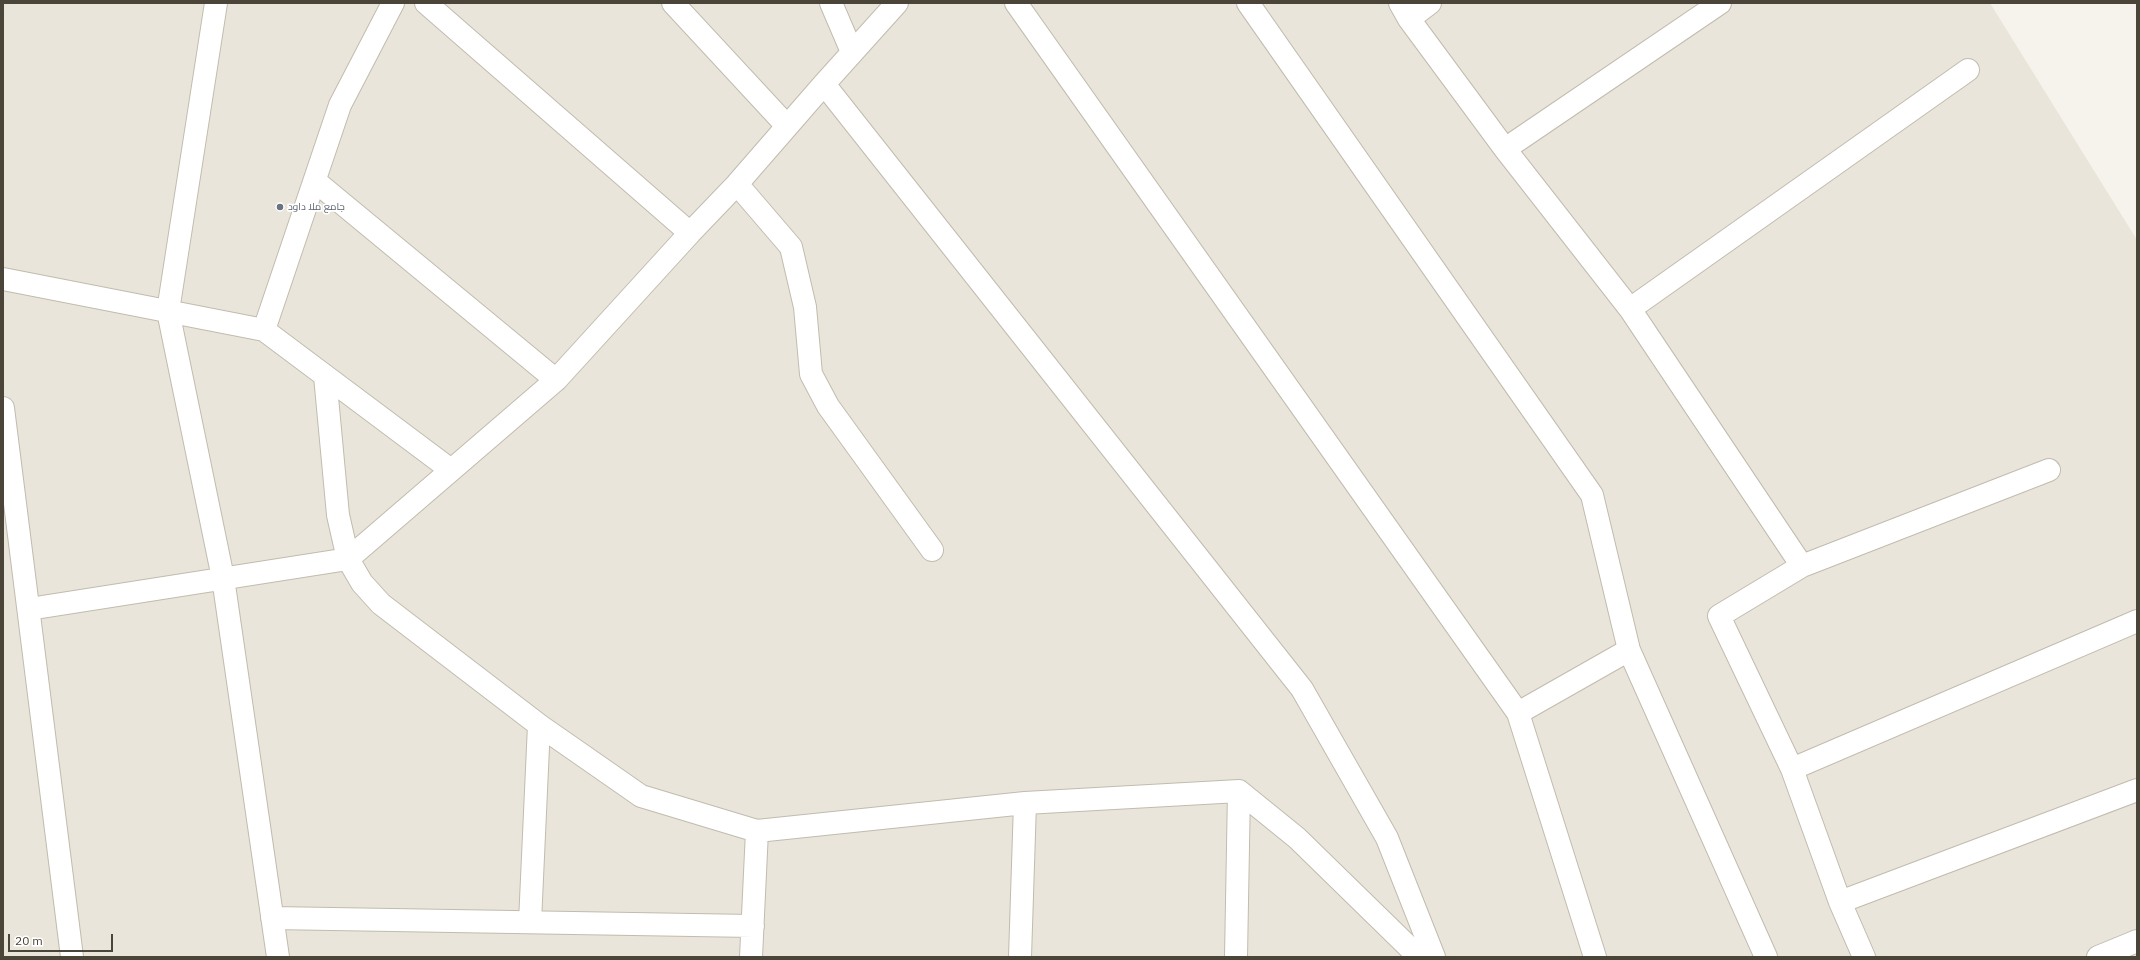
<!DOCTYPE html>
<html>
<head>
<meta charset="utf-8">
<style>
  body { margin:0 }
  #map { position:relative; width:2140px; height:960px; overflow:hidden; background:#f6f3ec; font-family:"IBM Plex Sans",sans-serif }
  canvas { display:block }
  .frame { position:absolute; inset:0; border:4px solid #4b4439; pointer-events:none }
  .scale { position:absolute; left:8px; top:934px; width:105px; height:18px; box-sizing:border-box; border:2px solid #4b4439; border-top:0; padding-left:5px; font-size:12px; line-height:14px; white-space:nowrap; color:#4b4439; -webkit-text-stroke:3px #fff; paint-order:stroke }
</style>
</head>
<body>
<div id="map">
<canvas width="2140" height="960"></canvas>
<div class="frame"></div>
<div class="scale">20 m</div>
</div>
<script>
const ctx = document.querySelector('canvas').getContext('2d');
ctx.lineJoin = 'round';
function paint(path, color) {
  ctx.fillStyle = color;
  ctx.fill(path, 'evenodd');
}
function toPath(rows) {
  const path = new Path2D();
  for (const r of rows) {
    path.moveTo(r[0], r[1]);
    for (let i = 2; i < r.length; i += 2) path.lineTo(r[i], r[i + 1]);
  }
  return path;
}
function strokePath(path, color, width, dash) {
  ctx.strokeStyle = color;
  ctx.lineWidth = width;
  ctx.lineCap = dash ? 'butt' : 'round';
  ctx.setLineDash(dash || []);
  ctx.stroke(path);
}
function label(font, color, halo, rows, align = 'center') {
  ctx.font = font + ' "IBM Plex Sans",Cairo,sans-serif';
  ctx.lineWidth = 3.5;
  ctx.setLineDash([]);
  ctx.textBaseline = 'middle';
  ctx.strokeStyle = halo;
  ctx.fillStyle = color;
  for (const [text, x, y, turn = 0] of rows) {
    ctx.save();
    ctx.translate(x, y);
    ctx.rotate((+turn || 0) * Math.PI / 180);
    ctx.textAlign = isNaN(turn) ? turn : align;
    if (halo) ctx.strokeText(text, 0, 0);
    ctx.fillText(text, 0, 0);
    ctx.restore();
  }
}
paint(toPath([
  [3,3,1990,3,2137,240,2137,957,3,957]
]), '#eae5da');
const minor = toPath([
  [216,3,168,311,223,578,278,957],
  [426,3,690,233],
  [673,3,787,126],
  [831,3,852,52],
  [1016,3,1518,713,1595,957],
  [1248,3,1592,495,1629,650,1518,713],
  [1400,3,1409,19,1505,149,1630,309,1802,566,1719,616,1792,769,1840,902,1864,957],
  [1409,19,1430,3],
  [824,84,1302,689,1387,838,1434,957],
  [1505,149,1720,3],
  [315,181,556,380],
  [737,184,791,247,805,307,811,374,828,406,932,550],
  [3,279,264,330,451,470],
  [1630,309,1968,70],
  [264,330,340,105,393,3],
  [325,376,338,515,348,559,362,583,381,604,539,725,641,796,757,831,1025,803,1239,791,1297,838,1419,957],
  [3,408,72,957],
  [1802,566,2049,470],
  [29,609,348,559,556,380,690,233,737,184,824,84,897,3],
  [1629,650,1766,957],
  [1792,769,2137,621],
  [1840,902,2137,790],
  [272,918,753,926],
  [530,922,539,725],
  [751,957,757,831],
  [1020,957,1025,803],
  [1236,957,1239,791],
  [2098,957,2137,941]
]);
strokePath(minor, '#c2bbae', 24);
strokePath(minor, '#fff', 22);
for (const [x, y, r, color] of [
  [280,207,4,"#6b7280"]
]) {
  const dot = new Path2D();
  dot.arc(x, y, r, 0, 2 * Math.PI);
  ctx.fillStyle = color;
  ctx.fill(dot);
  strokePath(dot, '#fff', 1.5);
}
label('10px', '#5b616d', '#fff', [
  ["جامع ملا داود",288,207]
], 'left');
</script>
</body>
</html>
